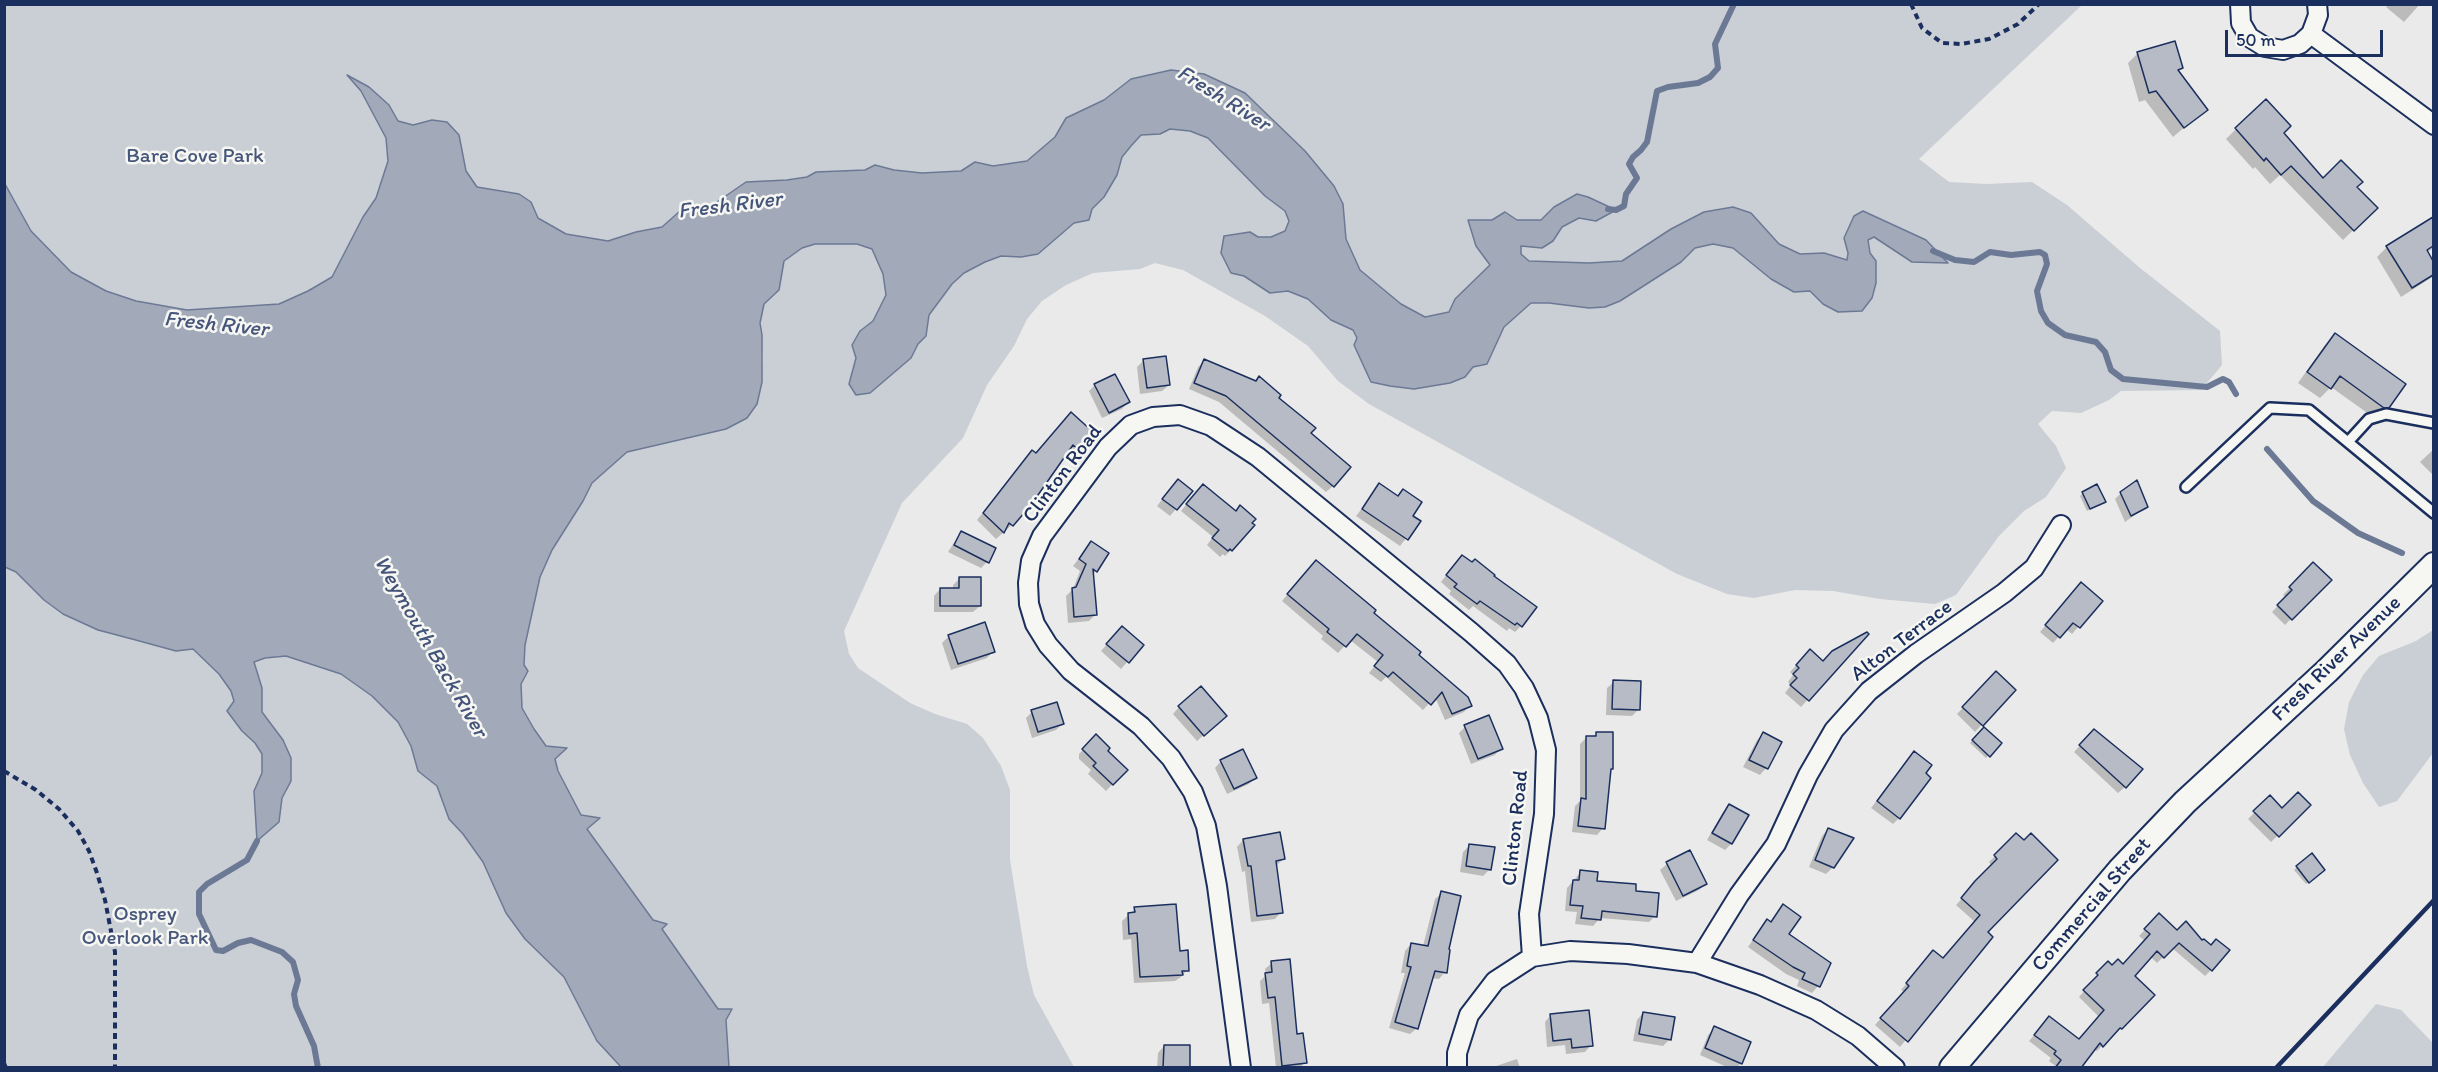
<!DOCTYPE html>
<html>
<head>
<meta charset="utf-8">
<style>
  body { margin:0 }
  #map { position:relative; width:2438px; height:1072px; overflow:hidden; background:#e9eae9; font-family:Itim,sans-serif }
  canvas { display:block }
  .frame { position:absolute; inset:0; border:6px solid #1b2f5e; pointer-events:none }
  .scale { position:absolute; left:2225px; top:30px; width:158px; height:27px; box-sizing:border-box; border:3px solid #1b2f5e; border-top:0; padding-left:8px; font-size:18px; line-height:21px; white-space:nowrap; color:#1b2f5e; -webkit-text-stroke:4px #f6f6f2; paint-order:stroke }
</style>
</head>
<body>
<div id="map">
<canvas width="2438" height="1072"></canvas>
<div class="frame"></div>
<div class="scale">50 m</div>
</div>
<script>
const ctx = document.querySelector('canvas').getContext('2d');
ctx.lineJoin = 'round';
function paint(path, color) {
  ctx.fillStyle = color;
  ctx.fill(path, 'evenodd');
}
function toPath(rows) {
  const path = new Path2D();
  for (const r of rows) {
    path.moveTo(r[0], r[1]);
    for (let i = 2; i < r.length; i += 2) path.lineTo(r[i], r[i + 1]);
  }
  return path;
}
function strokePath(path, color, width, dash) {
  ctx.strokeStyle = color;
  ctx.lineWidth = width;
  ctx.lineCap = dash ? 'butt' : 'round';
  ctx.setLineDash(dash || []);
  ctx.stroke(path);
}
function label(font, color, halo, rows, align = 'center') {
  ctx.font = font + ' Itim,sans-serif';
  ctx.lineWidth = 5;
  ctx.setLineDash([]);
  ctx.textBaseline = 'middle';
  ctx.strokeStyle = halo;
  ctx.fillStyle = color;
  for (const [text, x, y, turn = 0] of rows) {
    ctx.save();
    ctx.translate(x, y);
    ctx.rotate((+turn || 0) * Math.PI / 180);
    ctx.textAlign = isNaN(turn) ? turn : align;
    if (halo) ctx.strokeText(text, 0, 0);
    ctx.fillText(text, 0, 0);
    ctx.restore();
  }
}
paint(toPath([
  [4,5,2082,5,1919,159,1949,182,1987,184,2032,182,2067,205,2140,268,2220,331,2222,365,2201,390,2121,391,2109,400,2081,413,2052,411,2038,424,2056,446,2066,468,2046,497,2024,511,1999,536,1956,595,1935,604,1880,599,1833,591,1795,590,1754,598,1727,594,1677,574,1369,404,1338,381,1308,346,1265,316,1183,270,1155,263,1140,269,1093,273,1066,285,1042,301,1027,319,1014,346,987,385,963,438,902,503,844,631,849,654,858,668,910,703,935,714,967,724,983,738,1001,766,1010,790,1010,860,1027,966,1034,995,1074,1067,729,1067,726,1020,661,929,666,924,653,920,587,828,599,818,581,815,558,771,555,759,566,748,546,746,534,729,522,708,521,684,528,671,524,666,525,645,540,577,552,550,583,501,592,483,627,452,675,439,763,362,760,323,764,304,779,290,784,261,802,248,815,244,857,244,872,249,883,274,886,295,873,321,860,331,852,345,856,358,849,384,870,392,911,358,918,344,926,336,929,316,952,284,964,273,985,262,1001,256,1021,257,1038,254,1074,223,1089,220,1092,209,1104,197,1117,175,1122,157,1141,135,1160,134,1170,129,1189,131,1208,138,1265,196,1285,210,1289,221,1285,231,1271,237,1258,237,1244,276,1270,293,1288,291,1308,299,1331,320,1354,330,1370,382,1414,389,1450,383,1465,377,1473,367,1487,364,1504,327,1531,303,1621,301,1681,262,1695,248,1713,244,1733,248,1771,279,1794,292,1810,291,1823,304,1876,261,1870,253,1868,239,1874,236,1886,245,1926,240,1903,231,1844,238,1848,253,1847,260,1824,253,1800,254,1779,244,1765,230,1733,207,1704,212,1671,229,1622,261,1589,263,1529,261,1521,254,1521,246,1553,241,1562,227,1579,217,1596,221,1615,211,1588,197,1577,194,1554,207,1541,220,1517,220,1490,265,1455,299,1449,312,1425,317,1401,304,1360,270,1346,239,1343,204,1334,186,1305,151,1245,93,1204,74,1131,79,1104,100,1066,118,1055,137,1027,161,993,166,975,162,961,171,922,173,894,170,875,166,865,170,816,172,807,177,787,180,747,182,701,213,680,211,662,227,636,232,609,241,566,234,538,217,531,202,519,194,477,187,466,171,459,135,432,121,413,125,398,121,389,105,369,87,349,76,361,91,386,138,388,161,376,198,363,217,332,277,308,291,279,304,187,310,136,301,106,291,71,272,31,231,5,184],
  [4,567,16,572,44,600,63,614,98,630,176,651,193,649,219,674,231,691,234,701,227,711,242,731,255,743,262,754,262,773,254,791,279,822,282,798,291,780,291,758,283,740,262,712,262,688,254,662,265,658,286,656,341,674,372,696,398,722,411,746,418,771,437,786,449,819,463,834,483,862,506,913,525,939,564,977,597,1041,621,1067,5,1067],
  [2433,630,2433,753,2397,801,2379,807,2363,783,2350,755,2344,729,2349,702,2363,675,2379,656,2416,641],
  [2376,1004,2401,1010,2433,1043,2433,1067,2323,1067]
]), '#caced5');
const water = toPath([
  [1171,70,1204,74,1245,93,1305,151,1334,186,1343,204,1346,239,1360,270,1401,304,1425,317,1449,312,1455,299,1490,265,1476,246,1468,220,1492,220,1505,212,1517,220,1541,220,1554,207,1577,194,1588,197,1616,210,1596,221,1579,218,1562,227,1553,241,1542,248,1521,246,1521,254,1529,261,1589,263,1622,261,1671,229,1704,212,1733,207,1751,213,1779,244,1800,254,1824,253,1847,260,1848,253,1844,238,1854,216,1863,211,1926,240,1948,263,1912,262,1874,237,1868,240,1870,253,1876,261,1876,283,1872,298,1862,311,1838,312,1823,304,1810,291,1794,292,1771,279,1733,248,1713,244,1695,248,1681,262,1620,301,1605,307,1589,308,1549,303,1531,303,1504,327,1487,364,1473,367,1465,377,1450,383,1414,389,1390,386,1371,382,1354,345,1357,338,1353,330,1331,320,1308,299,1288,291,1270,293,1244,276,1231,273,1221,253,1224,236,1250,232,1258,237,1271,237,1285,231,1289,221,1285,211,1265,196,1208,138,1190,131,1170,129,1160,134,1141,135,1131,146,1122,157,1117,175,1104,197,1092,209,1089,220,1074,223,1038,254,1021,257,1001,256,985,262,964,273,952,284,929,315,926,336,918,344,911,358,870,393,856,395,849,384,856,358,852,345,860,331,873,321,886,295,883,274,872,249,857,244,815,244,802,248,784,261,779,290,764,304,760,323,762,335,762,382,757,404,747,418,726,429,627,452,592,483,583,501,552,550,540,577,525,645,524,665,528,671,521,684,522,708,534,729,546,746,567,748,555,759,558,771,581,815,600,818,587,829,653,920,667,924,662,929,718,1009,732,1009,726,1020,729,1067,621,1067,597,1041,564,977,525,939,506,913,483,862,463,834,449,819,437,786,418,771,411,746,398,722,372,696,341,674,286,656,265,658,254,662,262,688,262,712,283,740,291,758,291,781,282,798,279,822,257,841,254,791,262,773,262,754,255,743,242,731,227,711,234,701,231,691,219,674,193,649,176,651,132,639,98,630,63,614,44,600,16,572,5,567,5,184,31,231,71,272,106,291,136,301,187,310,279,304,308,291,332,277,363,217,376,198,388,161,386,138,361,91,347,75,369,87,389,105,398,121,413,125,432,120,447,122,459,135,466,171,477,187,519,194,531,202,538,218,566,234,608,241,636,232,662,227,680,211,701,213,746,182,787,180,807,177,816,172,865,170,875,165,894,170,922,173,961,171,975,162,993,166,1027,161,1055,137,1066,118,1104,100,1131,79,1171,70]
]);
paint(water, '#a2aaba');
strokePath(water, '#6c7995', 1.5);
paint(toPath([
  [2388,4,2420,4,2404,22,2386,7],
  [2138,53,2181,68,2177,72,2206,109,2173,137,2145,100,2139,102,2128,63],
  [2236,129,2282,133,2323,180,2355,187,2376,208,2343,240,2280,175,2270,184,2255,167,2253,169,2226,139],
  [2434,219,2434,248,2427,252,2434,263,2434,276,2401,297,2377,257,2387,247],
  [2335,335,2388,407,2377,417,2373,417,2331,387,2320,398,2298,383,2325,345],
  [1144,360,1169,385,1162,391,1140,394,1137,367],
  [1204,361,1277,398,1309,433,1333,486,1326,492,1219,402,1189,389,1198,367],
  [1095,385,1128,402,1122,409,1102,418,1089,391],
  [1091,432,1070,455,1067,452,1012,525,996,539,977,520,1032,452,1036,455],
  [2434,449,2434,476,2420,462],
  [1172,487,1176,509,1170,516,1157,506],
  [1378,488,1419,522,1400,546,1356,516],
  [1196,492,1231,550,1225,556,1223,554,1220,557,1207,545,1213,537,1181,511],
  [2083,493,2104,502,2087,511,2080,496],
  [2121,493,2146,507,2125,522,2115,499],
  [961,532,987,562,981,568,948,552],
  [1091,543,1096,571,1092,575,1095,615,1089,621,1068,623,1066,596,1073,589,1080,571,1073,566],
  [1456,563,1521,626,1515,632,1509,628,1507,631,1473,606,1469,610,1449,594,1451,591,1441,582],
  [2313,564,2329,580,2285,625,2272,612,2286,597,2283,595],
  [1310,568,1372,613,1470,705,1464,712,1445,720,1435,697,1423,710,1386,677,1381,682,1369,673,1378,662,1350,640,1338,653,1321,639,1323,636,1282,601],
  [960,578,980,606,973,612,934,612,934,596,940,589,953,590,953,585],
  [2075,591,2101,601,2072,634,2066,629,2053,643,2040,632],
  [1116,634,1142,645,1121,669,1101,651],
  [1866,634,1801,707,1785,693,1791,685,1788,682,1793,675,1790,672,1803,658,1823,663],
  [949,636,993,651,987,658,951,670,942,643],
  [1996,673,2014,690,1975,732,1957,714],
  [1614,682,1639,709,1632,716,1606,715,1607,688],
  [1179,707,1218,722,1197,741,1173,714],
  [1032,712,1062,724,1056,730,1032,738,1026,718],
  [1465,727,1501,748,1495,755,1471,764,1459,733],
  [1984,729,2000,743,1986,758,1970,743],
  [1597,733,1609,771,1603,828,1597,835,1572,832,1575,806,1580,801,1580,744,1587,737,1593,737],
  [1763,734,1780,742,1766,768,1760,775,1743,767,1757,740],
  [2088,737,2125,787,2118,793,2074,752],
  [1093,739,1126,770,1106,791,1088,774,1091,770,1079,759,1079,754],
  [1908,759,1899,818,1893,824,1871,808],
  [1221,761,1255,777,1249,784,1227,794,1215,768],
  [2270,797,2282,810,2309,805,2271,842,2248,819],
  [1730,806,1747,816,1731,844,1725,850,1707,840,1723,812],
  [1828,829,1833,867,1826,874,1809,867,1822,836],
  [2016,835,1985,932,1991,937,1900,1047,1875,1025,1904,992,1901,990,1927,958,1943,959,1975,922,1956,905,1992,866,1989,862],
  [1243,840,1283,859,1276,866,1281,912,1275,919,1251,922,1245,871,1242,872,1237,847],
  [1470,845,1490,869,1483,876,1460,872,1463,852],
  [1690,852,1705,884,1699,890,1676,901,1660,870,1667,864],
  [2297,867,2320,873,2306,884,2294,870],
  [1581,872,1595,882,1634,892,1655,916,1649,922,1600,918,1593,926,1575,924,1577,912,1565,911,1567,888],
  [1442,893,1447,950,1445,972,1439,979,1431,978,1417,1028,1410,1034,1389,1028,1405,973,1401,973,1405,951,1411,944,1423,946,1435,899],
  [1783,906,1787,935,1829,963,1818,986,1812,993,1797,986,1799,980,1786,974,1748,947,1761,928,1767,921,1769,923],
  [1135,909,1179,952,1187,970,1181,977,1175,981,1134,983,1131,939,1123,940,1122,921],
  [2159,915,2211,970,2205,976,2172,948,2157,963,2150,956,2133,976,2153,995,2097,1051,2093,1049,2058,1068,2049,1061,2051,1058,2029,1041,2049,1018,2079,1041,2099,1017,2079,997,2108,963,2112,967,2122,965,2145,941,2139,936],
  [1272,963,1305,1062,1300,1068,1276,1068,1269,1003,1262,1004,1260,981,1266,975,1265,969],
  [1643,1013,1670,1039,1663,1046,1633,1041,1637,1020],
  [1551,1015,1591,1045,1585,1052,1566,1054,1565,1045,1547,1047,1545,1022],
  [1715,1028,1741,1063,1736,1068,1729,1068,1700,1055,1708,1035],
  [1164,1046,1188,1068,1157,1068,1158,1053],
  [1517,1059,1520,1068,1490,1068]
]), '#0003');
strokePath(toPath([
  [1608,209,1616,210,1624,206,1626,194,1637,178,1629,164,1633,157,1641,150,1647,142,1657,91,1668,87,1698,83,1710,77,1718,68,1715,44,1734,4],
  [1933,251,1955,260,1974,262,1990,252,2011,255,2040,252,2045,255,2047,264,2037,291,2041,311,2048,323,2065,335,2096,342,2105,352,2111,370,2123,379,2207,387,2223,379,2229,382,2236,394],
  [2267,449,2313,501,2358,533,2402,553],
  [257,841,247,860,207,884,199,892,199,914,216,950,223,951,238,943,251,940,282,952,293,962,298,980,294,994,296,1006,314,1046,318,1068]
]), '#6c7995', 6);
const building = toPath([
  [2175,41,2183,68,2178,70,2208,110,2184,128,2156,91,2149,93,2137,52,2175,41],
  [2266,99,2291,126,2284,133,2323,178,2341,160,2363,182,2357,187,2378,208,2354,231,2291,166,2281,175,2266,158,2264,161,2235,128,2266,99],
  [2433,217,2433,246,2427,250,2433,261,2433,275,2412,288,2386,246,2433,217],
  [2335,333,2406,384,2389,408,2384,408,2340,376,2331,389,2307,372,2335,333],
  [1166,356,1170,385,1147,388,1143,359,1166,356],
  [1204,359,1256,381,1259,376,1281,395,1279,398,1316,428,1311,433,1351,467,1334,487,1226,396,1194,383,1204,359],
  [1115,374,1130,402,1109,413,1094,384,1115,374],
  [1071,412,1093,432,1078,449,1073,445,1031,505,1013,526,1009,523,1004,533,983,513,1032,450,1036,453,1071,412],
  [1178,479,1193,491,1177,510,1162,499,1178,479],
  [2137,480,2148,507,2131,516,2120,492,2137,480],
  [1379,483,1398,496,1403,489,1422,502,1413,516,1421,521,1408,540,1362,509,1379,483],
  [1203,484,1236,511,1240,505,1256,519,1252,523,1255,525,1232,551,1230,549,1228,551,1212,538,1219,530,1186,504,1203,484],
  [2097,484,2106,502,2090,509,2082,492,2097,484],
  [961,531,996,548,989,563,954,545,961,531],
  [1091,541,1109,553,1097,572,1093,569,1097,615,1074,617,1072,588,1076,587,1086,564,1079,559,1091,541],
  [1462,555,1472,562,1475,559,1495,575,1494,576,1537,607,1522,627,1517,623,1515,625,1480,601,1477,604,1454,587,1457,584,1446,575,1462,555],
  [1316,560,1376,610,1374,613,1421,652,1419,655,1468,697,1472,706,1452,714,1442,692,1431,705,1393,672,1388,677,1374,666,1383,655,1357,634,1346,647,1327,632,1329,629,1287,594,1316,560],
  [2313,562,2332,580,2292,620,2277,605,2292,590,2289,587,2313,562],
  [959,577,981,577,981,606,940,606,940,588,959,588,959,577],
  [2081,582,2103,601,2080,628,2073,623,2060,638,2045,625,2081,582],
  [985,622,995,652,958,664,948,635,985,622],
  [1122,626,1144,645,1129,663,1106,644,1122,626],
  [1867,632,1869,634,1809,701,1790,685,1797,678,1793,674,1799,668,1796,665,1810,649,1823,661,1832,651,1867,632],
  [1996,671,2016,690,1983,726,1962,707,1996,671],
  [1613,680,1641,681,1640,710,1612,709,1613,680],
  [1201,686,1227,716,1204,736,1178,706,1201,686],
  [1057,702,1064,724,1038,732,1031,710,1057,702],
  [1489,715,1503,749,1478,759,1464,725,1489,715],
  [1984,727,2002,743,1990,757,1972,740,1984,727],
  [2094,729,2143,769,2126,788,2079,745,2094,729],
  [1596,732,1613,732,1613,769,1611,769,1605,829,1578,826,1581,798,1586,799,1586,736,1596,736,1596,732],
  [1763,732,1782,742,1768,769,1749,760,1763,732],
  [1096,734,1110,748,1108,751,1128,770,1113,785,1093,766,1096,763,1082,749,1096,734],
  [1243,749,1257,778,1234,789,1220,760,1243,749],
  [1914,751,1932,765,1926,773,1931,778,1900,819,1877,801,1914,751],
  [2298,792,2311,805,2279,837,2253,811,2270,795,2282,808,2298,792],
  [1729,804,1749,815,1732,844,1712,833,1729,804],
  [1828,828,1854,838,1834,868,1815,860,1828,828],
  [1280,832,1285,859,1276,861,1283,913,1257,916,1251,866,1248,866,1243,839,1280,832],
  [2016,833,2024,840,2031,833,2058,860,1988,932,1993,937,1908,1042,1880,1018,1909,986,1906,983,1933,950,1943,958,1980,915,1961,898,1975,881,1997,859,1994,855,2016,833],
  [1469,844,1495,847,1491,870,1466,866,1469,844],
  [1690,850,1707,884,1683,896,1666,862,1690,850],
  [2312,853,2325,870,2309,883,2296,866,2312,853],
  [1580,870,1598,872,1597,881,1636,884,1636,891,1659,893,1657,917,1602,911,1601,920,1581,918,1583,906,1570,905,1573,880,1579,880,1580,870],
  [1441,891,1461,896,1449,949,1450,950,1447,973,1435,971,1418,1029,1395,1022,1411,967,1407,966,1411,943,1428,946,1441,891],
  [1176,904,1180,951,1188,950,1189,971,1182,971,1183,975,1140,977,1137,933,1129,934,1128,913,1135,912,1134,907,1176,904],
  [1783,904,1801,917,1789,934,1831,963,1820,987,1802,979,1805,973,1793,967,1753,940,1767,919,1771,922,1783,904],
  [2159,913,2177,930,2186,921,2202,940,2204,939,2211,945,2216,939,2230,950,2212,971,2179,943,2164,958,2157,951,2135,976,2155,995,2122,1029,2120,1028,2103,1047,2100,1043,2081,1068,2055,1068,2061,1060,2054,1054,2056,1051,2034,1035,2049,1016,2079,1039,2104,1010,2083,990,2098,975,2096,973,2108,961,2112,965,2118,959,2123,964,2150,934,2144,929,2159,913],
  [1290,959,1297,1034,1303,1033,1307,1063,1282,1066,1275,997,1268,998,1265,973,1272,972,1271,961,1290,959],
  [1589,1010,1593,1046,1572,1048,1571,1039,1553,1041,1550,1014,1589,1010],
  [1643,1012,1675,1017,1671,1040,1639,1034,1643,1012],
  [1714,1026,1751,1042,1742,1064,1705,1048,1714,1026],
  [1164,1045,1190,1045,1190,1068,1163,1068,1164,1045]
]);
paint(building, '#b6bbc6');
strokePath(building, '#1b2f5e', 1.5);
const service = toPath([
  [2348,442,2369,419,2386,414,2434,423],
  [2186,487,2270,408,2309,410,2434,513]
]);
const minor = toPath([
  [2240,4,2241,23,2249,37,2265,47,2283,50,2300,44,2311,34,2318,15,2317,4],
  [2311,34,2434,125],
  [1697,963,1739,895,1776,844,1808,775,1834,730,1869,691,1916,654,2004,593,2034,568,2061,525],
  [1241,1068,1217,886,1206,826,1193,792,1171,758,1141,726,1071,671,1048,645,1035,624,1029,604,1028,583,1031,561,1042,536,1108,447,1131,425,1153,417,1180,415,1211,426,1258,457,1472,633,1507,664,1524,688,1538,718,1546,750,1544,814,1529,914,1532,957],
  [1457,1068,1457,1053,1469,1015,1495,981,1532,957,1570,951,1628,954,1697,963,1760,985,1816,1010,1858,1036,1895,1068]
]);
const secondary = toPath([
  [1952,1068,2120,870,2185,802,2327,671,2434,565]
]);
strokePath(service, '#1b2f5e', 14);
strokePath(minor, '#1b2f5e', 22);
strokePath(secondary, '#1b2f5e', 28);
strokePath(toPath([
  [1911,4,1922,28,1942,43,1961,44,1989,39,2018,24,2039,4],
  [4,771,36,790,59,809,78,831,89,851,97,873,105,900,115,952,115,1068],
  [4,1063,6,1068]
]), '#1b2f5e', 4, [6, 4.5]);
strokePath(service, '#f6f6f2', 9);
strokePath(minor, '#f6f6f2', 18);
strokePath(secondary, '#f6f6f2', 24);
strokePath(toPath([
  [2276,1068,2434,900]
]), '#1b2f5e', 4.5);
label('21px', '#47577c', '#f6f6f2', [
  ["Bare Cove Park",195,157],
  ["Osprey",145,915],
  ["Overlook Park",145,939]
]);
label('21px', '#1b2f5e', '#f6f6f2', [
  ["Clinton Road",1063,474,-53],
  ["Alton Terrace",1902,641,-37],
  ["Fresh River Avenue",2337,659,-44],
  ["Clinton Road",1516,828,-84],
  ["Commercial Street",2092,905,-49]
]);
label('italic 22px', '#44547a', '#f6f6f2', [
  ["Fresh River",1223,99,32],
  ["Fresh River",730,206,-7],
  ["Fresh River",216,325,6],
  ["Weymouth Back River",430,647,60]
]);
</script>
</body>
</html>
